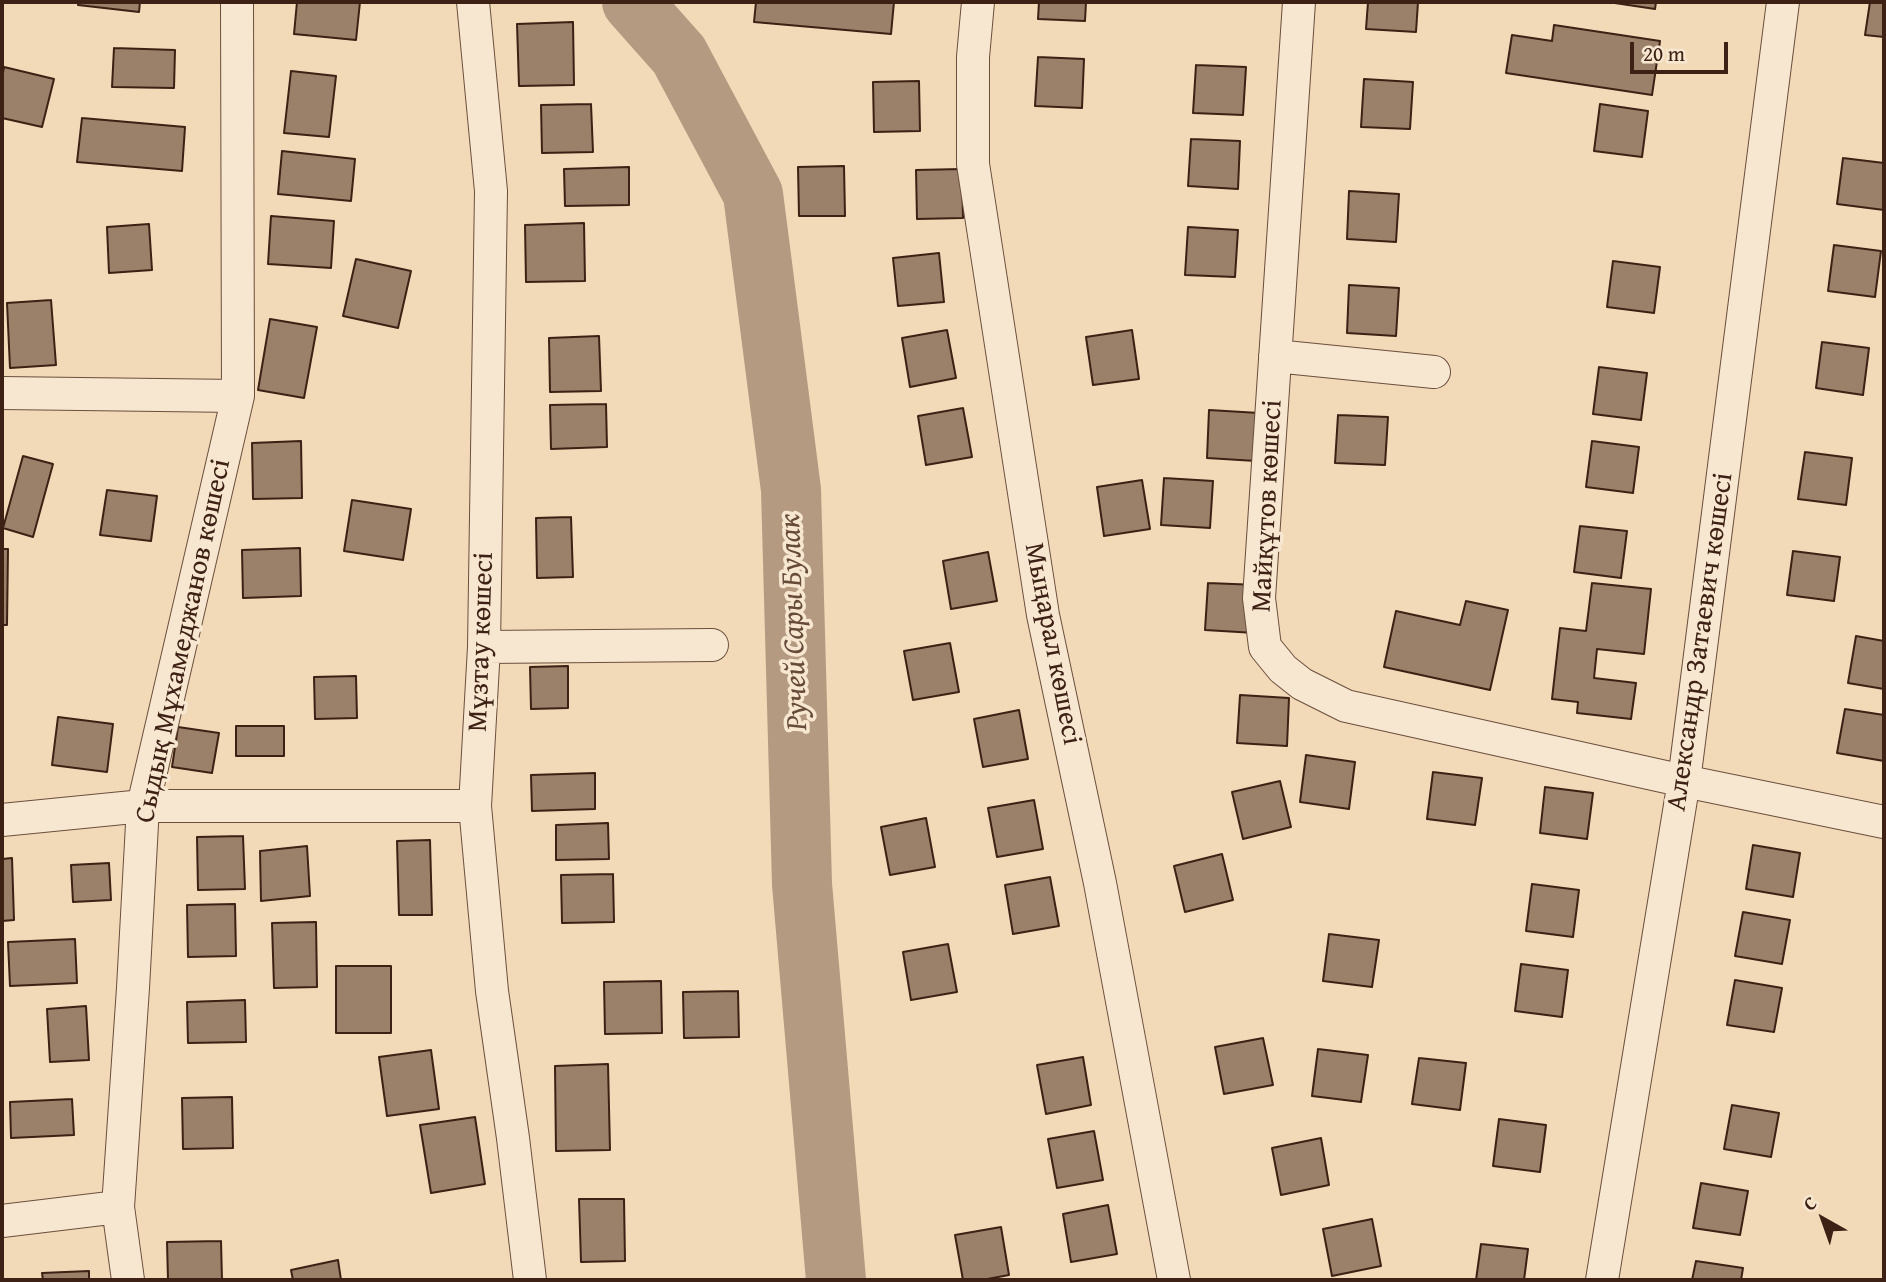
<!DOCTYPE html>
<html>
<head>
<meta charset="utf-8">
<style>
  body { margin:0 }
  #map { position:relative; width:1886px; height:1282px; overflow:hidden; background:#f2d9b7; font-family:"Gentium Book Plus",serif }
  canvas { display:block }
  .frame { position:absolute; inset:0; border:4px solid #3c2114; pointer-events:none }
  .north { position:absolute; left:1788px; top:1184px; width:70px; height:70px; -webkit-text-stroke:5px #f7e6d0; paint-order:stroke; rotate:320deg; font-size:19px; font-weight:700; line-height:28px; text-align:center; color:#3c2114 }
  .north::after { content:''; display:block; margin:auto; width:24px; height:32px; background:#3c2114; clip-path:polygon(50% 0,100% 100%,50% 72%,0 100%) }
  .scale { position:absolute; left:1630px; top:42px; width:98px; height:32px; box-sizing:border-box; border:4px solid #3c2114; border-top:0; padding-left:9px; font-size:21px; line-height:24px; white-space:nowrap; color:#3c2114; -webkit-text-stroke:5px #f7e6d0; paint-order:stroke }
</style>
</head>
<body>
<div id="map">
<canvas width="1886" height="1282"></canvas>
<div class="frame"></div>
<div class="north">С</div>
<div class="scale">20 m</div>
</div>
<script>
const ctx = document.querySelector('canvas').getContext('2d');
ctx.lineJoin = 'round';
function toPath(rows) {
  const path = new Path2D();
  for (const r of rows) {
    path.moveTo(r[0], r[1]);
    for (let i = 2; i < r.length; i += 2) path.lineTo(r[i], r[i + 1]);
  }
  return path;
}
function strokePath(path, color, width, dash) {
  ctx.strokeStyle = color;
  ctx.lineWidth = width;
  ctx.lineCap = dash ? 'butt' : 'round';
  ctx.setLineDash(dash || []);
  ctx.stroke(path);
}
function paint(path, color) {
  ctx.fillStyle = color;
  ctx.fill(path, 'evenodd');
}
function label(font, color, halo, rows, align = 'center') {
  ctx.font = font + ' "Gentium Book Plus",serif';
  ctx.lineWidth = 7;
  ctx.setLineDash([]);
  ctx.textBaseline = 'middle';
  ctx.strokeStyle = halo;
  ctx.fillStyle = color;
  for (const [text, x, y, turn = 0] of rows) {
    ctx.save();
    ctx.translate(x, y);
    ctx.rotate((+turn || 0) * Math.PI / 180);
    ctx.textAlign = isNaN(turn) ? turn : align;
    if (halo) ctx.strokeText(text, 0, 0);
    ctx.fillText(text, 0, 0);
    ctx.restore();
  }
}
strokePath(toPath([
  [632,2,679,55,753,194,791,490,802,884,836,1280]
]), '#b49a80', 60);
const building = toPath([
  [78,2,140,2,139,12,78,5,78,2],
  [297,2,360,2,356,40,294,34,297,2],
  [756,2,894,2,891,34,754,22,756,2],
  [1039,2,1086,2,1085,21,1038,19,1039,2],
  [1368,2,1418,2,1416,32,1366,29,1368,2],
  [1608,2,1656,2,1655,9,1608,2],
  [1870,2,1884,2,1884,37,1865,35,1870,2],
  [573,22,574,85,519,86,517,24,573,22],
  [1554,25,1660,41,1652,95,1506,73,1512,35,1552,41,1554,25],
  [114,48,175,50,174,88,112,87,114,48],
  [1038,57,1084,59,1082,108,1035,106,1038,57],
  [1196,65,1246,67,1243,115,1193,113,1196,65],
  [4,67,54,79,42,127,2,118,2,78,4,67],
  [291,71,336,76,329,137,284,133,291,71],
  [1364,79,1413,82,1410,129,1361,127,1364,79],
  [919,81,920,131,874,132,873,82,919,81],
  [591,104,593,152,542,153,541,105,591,104],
  [1600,104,1648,111,1642,157,1594,151,1600,104],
  [82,118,185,127,182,171,77,162,82,118],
  [1191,139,1240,141,1238,189,1188,186,1191,139],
  [282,151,355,159,351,201,278,194,282,151],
  [1843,158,1884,163,1884,210,1837,204,1843,158],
  [844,166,845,216,799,216,798,167,844,166],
  [629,167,629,205,565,206,564,169,629,167],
  [962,169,963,218,917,219,916,170,962,169],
  [1349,191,1399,194,1396,242,1347,239,1349,191],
  [271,216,334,221,331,268,268,264,271,216],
  [584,223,585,281,526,282,525,225,584,223],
  [149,224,152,270,109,273,107,227,149,224],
  [1188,227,1238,230,1235,277,1185,275,1188,227],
  [1834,245,1881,251,1875,297,1828,291,1834,245],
  [939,253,944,302,898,306,893,258,939,253],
  [356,259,411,271,398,328,343,316,356,259],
  [1613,261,1660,267,1654,313,1607,307,1613,261],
  [1349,285,1399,288,1396,336,1347,333,1349,285],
  [51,300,56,365,10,368,7,303,51,300],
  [270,319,317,327,304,398,258,390,270,319],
  [947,330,956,378,910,387,902,338,947,330],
  [1132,330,1139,379,1093,385,1086,337,1132,330],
  [599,336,601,391,550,392,549,338,599,336],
  [1822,342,1869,348,1863,395,1816,388,1822,342],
  [1599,367,1647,373,1641,420,1593,414,1599,367],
  [606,404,607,447,551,449,550,405,606,404],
  [963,408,972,457,926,465,918,416,963,408],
  [1209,410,1259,413,1256,461,1207,458,1209,410],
  [1338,415,1388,417,1385,465,1335,463,1338,415],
  [301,441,302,498,253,499,252,443,301,441],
  [1592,441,1639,447,1633,493,1586,487,1592,441],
  [1805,452,1852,458,1846,505,1798,499,1805,452],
  [23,456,53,464,33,537,3,528,23,456],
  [1164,478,1213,481,1210,528,1161,525,1164,478],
  [1142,480,1150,529,1104,536,1097,487,1142,480],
  [107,490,157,496,151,541,100,535,107,490],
  [352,500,411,509,403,560,344,551,352,500],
  [571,517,573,577,537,578,536,518,571,517],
  [1580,526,1627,531,1621,578,1574,572,1580,526],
  [300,548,301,596,243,598,242,550,300,548],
  [2,549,8,549,7,625,2,625,2,549],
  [1793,551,1840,557,1834,601,1787,595,1793,551],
  [988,552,997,601,951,609,943,561,988,552],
  [1208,583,1258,585,1255,633,1205,630,1208,583],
  [1592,583,1651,589,1644,654,1597,649,1594,678,1636,683,1631,719,1577,713,1578,702,1552,699,1560,628,1586,631,1592,583],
  [1466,601,1508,610,1490,690,1384,667,1396,611,1460,625,1466,601],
  [1856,636,1884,641,1884,689,1848,683,1856,636],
  [950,643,959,692,913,700,904,651,950,643],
  [568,666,568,708,531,709,530,667,568,666],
  [356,676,357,718,315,719,314,677,356,676],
  [1240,695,1289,698,1287,746,1237,743,1240,695],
  [1845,709,1884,715,1884,761,1837,753,1845,709],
  [1019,710,1028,759,983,767,974,719,1019,710],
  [58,717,113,724,107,772,52,765,58,717],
  [236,726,284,726,284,756,236,756,236,726],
  [178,727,219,733,212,773,172,767,178,727],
  [1306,755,1355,762,1349,809,1300,802,1306,755],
  [1433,772,1482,778,1475,825,1427,819,1433,772],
  [595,773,595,809,532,811,531,775,595,773],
  [1280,781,1291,827,1243,839,1232,792,1280,781],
  [1545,787,1593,793,1587,839,1540,833,1545,787],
  [1034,800,1043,849,997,857,988,808,1034,800],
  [926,818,935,867,890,875,881,827,926,818],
  [608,823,609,859,556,860,556,825,608,823],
  [243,836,245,889,198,890,197,837,243,836],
  [430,840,432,915,399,915,397,841,430,840],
  [1753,845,1800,853,1793,897,1746,889,1753,845],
  [307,846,310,896,261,901,260,851,307,846],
  [1222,854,1233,900,1185,912,1174,866,1222,854],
  [12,858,14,920,2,921,2,859,12,858],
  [109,863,111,900,73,902,71,865,109,863],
  [613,874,614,922,562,923,561,875,613,874],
  [1050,877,1059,926,1013,934,1005,885,1050,877],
  [1532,884,1579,890,1573,937,1526,931,1532,884],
  [235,904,236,956,188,957,187,905,235,904],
  [1743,912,1790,920,1782,964,1735,956,1743,912],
  [316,922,317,987,274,988,272,923,316,922],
  [1329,934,1379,940,1372,987,1323,981,1329,934],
  [75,939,77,983,10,986,8,942,75,939],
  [948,944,957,992,911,1000,903,952,948,944],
  [1521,964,1568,970,1562,1017,1515,1011,1521,964],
  [336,966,391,966,391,1033,336,1033,336,966],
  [1735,980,1782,988,1774,1032,1727,1025,1735,980],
  [661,981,662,1033,605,1034,604,982,661,981],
  [738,991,739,1037,684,1038,683,992,738,991],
  [245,1000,246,1042,188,1043,187,1002,245,1000],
  [86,1006,89,1060,50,1062,47,1009,86,1006],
  [1263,1038,1273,1085,1224,1094,1215,1047,1263,1038],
  [1318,1049,1368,1055,1361,1102,1312,1096,1318,1049],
  [431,1050,439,1109,387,1116,379,1057,431,1050],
  [1083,1057,1091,1105,1046,1114,1037,1065,1083,1057],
  [1419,1058,1466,1063,1460,1110,1412,1104,1419,1058],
  [608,1064,610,1150,556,1151,555,1066,608,1064],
  [232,1097,233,1148,183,1149,182,1098,232,1097],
  [72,1099,74,1135,11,1138,10,1102,72,1099],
  [1732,1105,1779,1113,1771,1157,1724,1149,1732,1105],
  [475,1117,485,1184,431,1193,420,1125,475,1117],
  [1499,1119,1546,1125,1540,1172,1493,1166,1499,1119],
  [1094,1131,1103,1180,1057,1188,1048,1139,1094,1131],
  [1321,1138,1329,1185,1281,1195,1272,1148,1321,1138],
  [1701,1183,1748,1191,1740,1235,1693,1228,1701,1183],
  [579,1199,624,1199,625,1261,581,1262,579,1199],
  [1108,1205,1117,1254,1071,1262,1063,1214,1108,1205],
  [1372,1219,1381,1266,1332,1276,1323,1229,1372,1219],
  [1001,1227,1009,1275,982,1280,963,1280,955,1235,1001,1227],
  [221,1241,222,1280,168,1280,167,1242,221,1241],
  [1481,1244,1528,1249,1524,1280,1476,1280,1481,1244],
  [338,1260,341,1280,293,1280,291,1270,338,1260],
  [1696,1261,1743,1268,1741,1280,1692,1280,1696,1261],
  [89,1271,89,1280,43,1280,42,1273,89,1271]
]);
paint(building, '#9b8169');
strokePath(building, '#3c2114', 2);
const minor = toPath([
  [473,2,491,191,484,647,475,806,492,991,513,1138,530,1280],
  [978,2,973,57,973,164,1043,615,1100,883,1174,1280],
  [1299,2,1259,598,1265,647,1283,669,1302,684,1346,706,1684,781,1884,822],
  [1275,356,1434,372],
  [2,393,238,396],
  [484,647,712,645],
  [2,820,143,806,475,806],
  [2,1221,118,1207],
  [128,1280,118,1207,133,988,143,806,238,396,237,2],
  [1602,1280,1684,781,1783,2]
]);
strokePath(minor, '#6a4f3d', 34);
strokePath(minor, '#f7e6d0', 32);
label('28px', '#3c2114', '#f7e6d0', [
  ["Майқұтов көшесі",1268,506,-87],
  ["Сыдық Мұхамеджанов көшесі",184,641,-78],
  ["Мұзтау көшесі",482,642,-88],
  ["Александр Затаевич көшесі",1701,642,-82],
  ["Мыңарал көшесі",1052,644,79]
]);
label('italic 30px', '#664b3a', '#f7e6d0', [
  ["Ручей Сары Булак",795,622,-92]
]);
</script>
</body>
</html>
